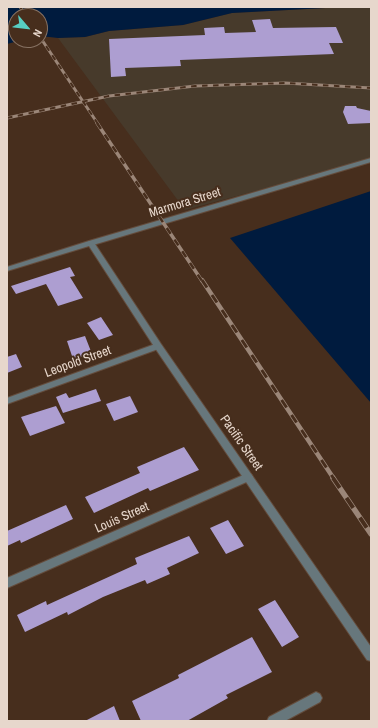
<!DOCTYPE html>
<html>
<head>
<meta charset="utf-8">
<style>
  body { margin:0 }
  #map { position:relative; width:378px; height:728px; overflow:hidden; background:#472e1d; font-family:"Archivo Narrow",sans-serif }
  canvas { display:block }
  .frame { position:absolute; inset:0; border:8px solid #e7d7cc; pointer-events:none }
  .north { position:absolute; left:8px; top:8px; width:40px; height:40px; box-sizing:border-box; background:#472e1d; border:1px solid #877263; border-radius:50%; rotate:118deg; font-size:11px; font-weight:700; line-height:16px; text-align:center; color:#e7d7cc }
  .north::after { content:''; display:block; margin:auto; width:14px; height:18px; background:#57cec2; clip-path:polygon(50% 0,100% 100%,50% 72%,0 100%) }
</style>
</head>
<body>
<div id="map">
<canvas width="378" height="728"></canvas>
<div class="frame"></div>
<div class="north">N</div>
</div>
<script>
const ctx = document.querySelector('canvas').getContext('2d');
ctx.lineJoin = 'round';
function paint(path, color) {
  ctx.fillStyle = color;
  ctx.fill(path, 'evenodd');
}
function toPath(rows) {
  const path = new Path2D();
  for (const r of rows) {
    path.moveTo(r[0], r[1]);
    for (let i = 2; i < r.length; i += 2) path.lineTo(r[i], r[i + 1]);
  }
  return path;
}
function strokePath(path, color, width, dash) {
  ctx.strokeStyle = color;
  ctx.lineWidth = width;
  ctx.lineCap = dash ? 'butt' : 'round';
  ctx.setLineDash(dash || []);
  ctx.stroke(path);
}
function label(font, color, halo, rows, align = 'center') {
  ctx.font = font + ' "Archivo Narrow",sans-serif';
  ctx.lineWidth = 4;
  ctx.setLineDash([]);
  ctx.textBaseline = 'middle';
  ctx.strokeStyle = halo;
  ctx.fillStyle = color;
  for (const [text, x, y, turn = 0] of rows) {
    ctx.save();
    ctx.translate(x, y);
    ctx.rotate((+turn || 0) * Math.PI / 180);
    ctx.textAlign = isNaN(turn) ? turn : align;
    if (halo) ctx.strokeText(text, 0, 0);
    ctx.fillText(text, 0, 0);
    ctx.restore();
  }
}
paint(toPath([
  [344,7,371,7,371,160,185,210,58,38,85,37,109,31,183,25,232,13]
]), '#473a2b');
paint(toPath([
  [7,7,344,7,232,13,183,25,109,31,85,37,58,38,40,36,40,16,16,16,16,40,22,40,7,44],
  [371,191,371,403,230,238]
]), '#001b3e');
paint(toPath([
  [270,19,273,28,336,27,343,43,329,43,334,54,180,60,181,66,125,68,126,76,111,77,109,39,205,35,204,28,224,27,225,33,256,32,252,20],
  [345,106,356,106,357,108,371,111,371,123,348,124,343,112],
  [70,267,75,276,70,277,83,298,58,306,46,284,16,294,11,286],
  [101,317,113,335,99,340,87,323],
  [85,336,92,354,73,359,67,341],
  [16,354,22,367,7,373,7,357],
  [96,389,101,401,63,413,56,397,66,393,69,398],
  [130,396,138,412,114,421,106,404],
  [56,406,65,423,30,436,21,417],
  [184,447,199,470,150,491,148,488,94,513,85,497,140,473,137,467],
  [66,505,73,519,21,543,20,540,7,546,7,531],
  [228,520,244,546,226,554,210,528],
  [189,536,199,553,167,568,170,574,147,584,145,580,103,597,68,615,67,612,25,632,17,615,46,601,47,605,137,564,135,558],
  [275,600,299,637,282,647,258,609],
  [252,637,272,672,226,695,228,698,187,721,141,721,132,701,179,678,178,675],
  [114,706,120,721,85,721]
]), '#ad9ed1');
const minor = toPath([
  [371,158,371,162,93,245,89,245,88,243,89,241,371,158],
  [158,343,162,346,161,348,7,404,7,398,158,343],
  [248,473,251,474,253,477,251,480,7,588,7,578,248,473],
  [316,692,320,694,322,698,320,702,285,721,267,721,269,717,316,692]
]);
const tertiary = toPath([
  [89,241,93,241,161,344,371,647,371,661,367,660,155,348,89,246,7,271,7,267,89,241]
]);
strokePath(minor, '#644c3c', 2);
strokePath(tertiary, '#644c3c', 2);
paint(minor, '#67777c');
paint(tertiary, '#67777c');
const railFar3 = toPath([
  [20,7,26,16],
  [40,37,98,124],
  [7,118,109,96,195,86,285,83,371,88]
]);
const railFar2 = toPath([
  [97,123,202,281]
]);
const railFar1 = toPath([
  [202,280,334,479]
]);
const rail = toPath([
  [333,478,371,534]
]);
strokePath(railFar3, '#9b8678', 3);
strokePath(railFar2, '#9b8678', 3.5);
strokePath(railFar1, '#9b8678', 4.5);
strokePath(rail, '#9b8678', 5.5);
strokePath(railFar3, '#472e1d', 2, [5.5]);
strokePath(railFar2, '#472e1d', 2.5, [7]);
strokePath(railFar1, '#472e1d', 3, [9]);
strokePath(rail, '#472e1d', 4, [12]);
label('13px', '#e7d7cc', '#472e1d', [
  ["Marmora Street",185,203,-17],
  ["Leopold Street",78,362,-20],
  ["Pacific Street",241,443,55],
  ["Louis Street",122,518,-24]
]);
</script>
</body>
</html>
